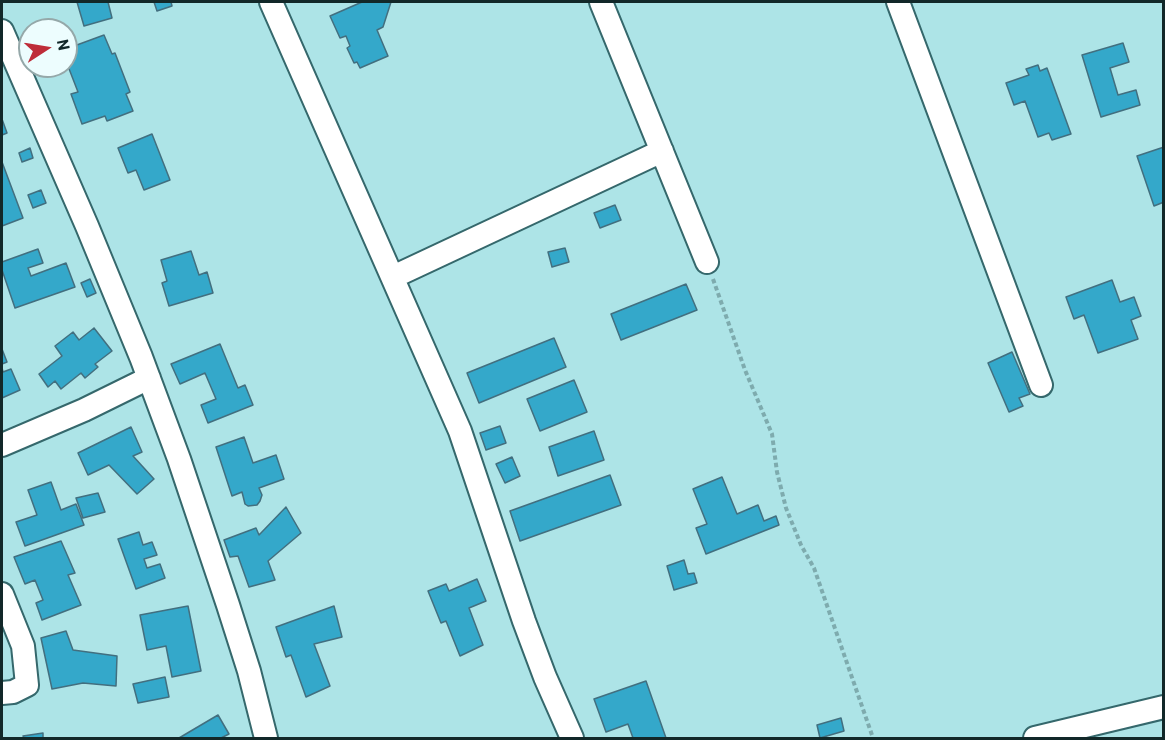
<!DOCTYPE html>
<html>
<head>
<meta charset="utf-8">
<style>
  body { margin:0 }
  #map { position:relative; width:1165px; height:740px; overflow:hidden; background:#ade4e7; font-family:Barlow,sans-serif }
  canvas { display:block }
  .frame { position:absolute; inset:0; border:3px solid #122829; pointer-events:none }
  .north { position:absolute; left:18px; top:18px; width:60px; height:60px; box-sizing:border-box; background:#edfdfe; border:2px solid #95a8a9; border-radius:50%; rotate:78deg; font-size:16px; font-weight:700; line-height:24px; text-align:center; color:#122829 }
  .north::after { content:''; display:block; margin:auto; width:21px; height:27px; background:#be2d39; clip-path:polygon(50% 0,100% 100%,50% 72%,0 100%) }
</style>
</head>
<body>
<div id="map">
<canvas width="1165" height="740"></canvas>
<div class="frame"></div>
<div class="north">N</div>
</div>
<script>
const ctx = document.querySelector('canvas').getContext('2d');
ctx.lineJoin = 'round';
function paint(path, color) {
  ctx.fillStyle = color;
  ctx.fill(path, 'evenodd');
}
function toPath(rows) {
  const path = new Path2D();
  for (const r of rows) {
    path.moveTo(r[0], r[1]);
    for (let i = 2; i < r.length; i += 2) path.lineTo(r[i], r[i + 1]);
  }
  return path;
}
function strokePath(path, color, width, dash) {
  ctx.strokeStyle = color;
  ctx.lineWidth = width;
  ctx.lineCap = dash ? 'butt' : 'round';
  ctx.setLineDash(dash || []);
  ctx.stroke(path);
}
const building = toPath([
  [77,2,108,2,112,18,84,26,77,2],
  [154,2,171,2,172,6,157,11,154,2],
  [362,2,391,2,383,27,377,30,388,56,360,68,357,62,354,63,347,48,350,46,346,36,340,38,330,16,362,2],
  [104,35,112,54,115,53,130,92,126,94,133,111,107,121,105,116,82,124,71,94,78,92,66,61,66,49,104,35],
  [1123,43,1129,62,1110,68,1118,95,1136,90,1140,105,1101,117,1082,55,1123,43],
  [1038,65,1040,71,1047,68,1071,134,1052,140,1049,133,1038,137,1025,101,1014,105,1006,83,1029,75,1026,69,1038,65],
  [2,119,7,133,2,135,2,119],
  [152,134,170,180,144,190,136,170,128,173,118,148,152,134],
  [1164,147,1164,202,1154,206,1137,156,1164,147],
  [30,148,33,158,22,162,19,153,30,148],
  [2,162,23,218,2,226,2,162],
  [41,190,46,203,33,208,28,195,41,190],
  [615,205,621,220,600,228,594,213,615,205],
  [565,248,569,262,552,267,548,252,565,248],
  [38,249,43,263,28,268,31,276,66,263,75,287,15,308,2,270,2,262,38,249],
  [191,251,199,275,207,272,213,293,169,306,162,283,167,281,161,260,191,251],
  [90,279,96,293,87,297,81,283,90,279],
  [1112,280,1120,302,1134,297,1141,316,1131,320,1138,339,1098,353,1084,315,1074,319,1066,297,1112,280],
  [686,284,697,310,621,340,611,314,686,284],
  [94,328,112,351,95,364,98,367,85,378,81,373,61,389,55,381,48,387,39,374,62,356,55,346,73,332,79,340,94,328],
  [554,338,566,367,479,403,467,373,554,338],
  [220,344,238,388,245,385,253,405,208,423,201,405,216,399,205,373,180,384,171,364,220,344],
  [2,349,7,362,2,364,2,349],
  [1012,352,1030,394,1019,398,1023,406,1009,412,988,363,1012,352],
  [2,368,3,372,11,369,20,390,2,398,2,368],
  [574,380,587,412,540,431,527,399,574,380],
  [500,426,506,443,486,450,480,433,500,426],
  [131,427,142,452,133,456,154,479,137,494,109,465,88,475,78,453,131,427],
  [594,431,604,460,558,476,549,447,594,431],
  [244,437,253,463,276,455,284,479,259,488,262,495,260,501,257,505,248,506,245,504,242,492,232,496,216,447,244,437],
  [512,457,520,476,505,483,496,464,512,457],
  [610,475,621,505,520,541,510,511,610,475],
  [722,477,737,514,758,505,764,521,776,516,779,525,706,554,696,528,707,524,693,489,722,477],
  [51,482,61,510,76,504,84,525,25,546,16,522,37,515,28,490,51,482],
  [98,493,105,512,83,518,76,498,98,493],
  [286,507,301,533,268,561,275,580,249,587,238,556,230,557,224,540,256,528,259,535,286,507],
  [139,532,143,545,152,542,157,555,144,559,147,568,160,564,165,578,136,589,118,539,139,532],
  [61,541,75,573,68,575,81,605,42,620,36,603,43,600,35,580,25,584,14,557,61,541],
  [684,560,688,574,694,573,697,583,674,590,667,566,684,560],
  [477,579,486,601,469,608,483,645,460,656,446,621,441,623,428,591,446,584,449,591,477,579],
  [188,606,201,671,172,677,166,646,147,650,140,615,188,606],
  [334,606,342,637,314,644,330,686,306,697,291,655,286,657,276,627,334,606],
  [66,631,73,650,117,656,116,686,83,683,52,689,41,638,66,631],
  [165,677,169,697,138,703,133,684,165,677],
  [646,681,666,738,633,738,628,724,606,732,594,699,646,681],
  [218,715,229,734,221,738,179,738,218,715],
  [841,718,844,731,820,738,817,725,841,718],
  [43,733,43,738,24,738,23,736,43,733]
]);
paint(building, '#34a8ca');
strokePath(building, '#426f7f', 1.5);
const minor = toPath([
  [271,2,460,431,524,621,545,677,572,738],
  [601,2,707,262],
  [898,2,1041,385],
  [2,31,87,226,141,357,179,459,228,605,249,671,266,738],
  [393,277,662,151],
  [2,445,84,410,149,378],
  [2,594,23,646,27,685,13,692,2,693],
  [1035,738,1164,707]
]);
strokePath(minor, '#35686c', 26);
strokePath(toPath([
  [713,279,745,370,772,434,777,472,786,508,801,545,814,568,873,738]
]), '#7eabae', 4, [4.5, 3]);
strokePath(minor, '#fff', 22);
</script>
</body>
</html>
